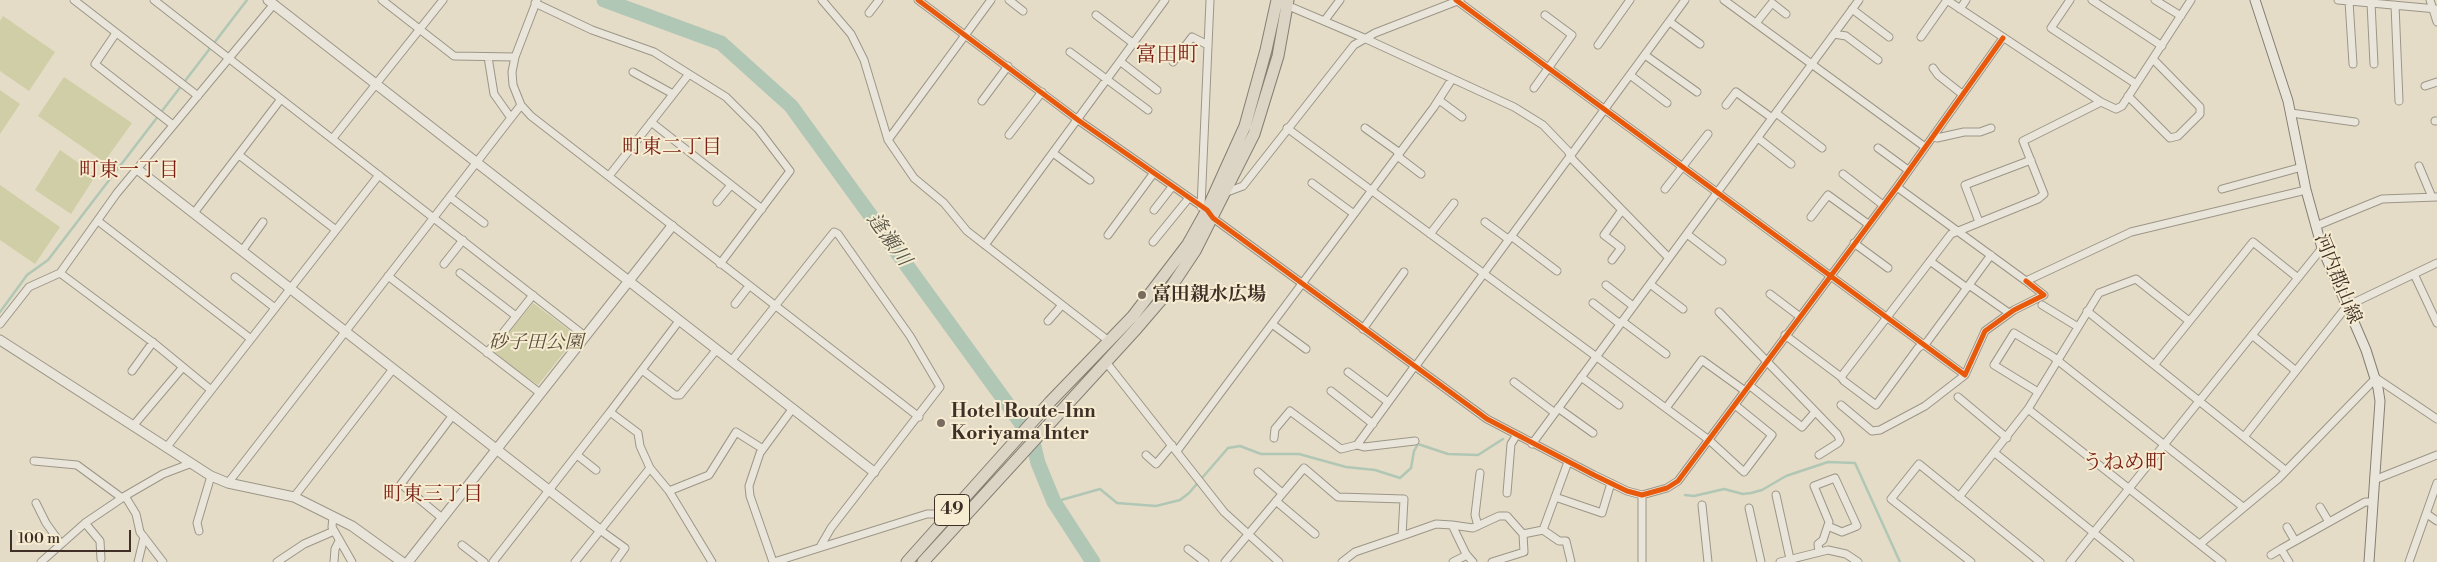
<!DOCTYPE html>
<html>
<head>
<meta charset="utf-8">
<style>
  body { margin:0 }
  #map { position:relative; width:2437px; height:562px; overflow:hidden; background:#e4dcc6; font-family:"Libre Bodoni",serif }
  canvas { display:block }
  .scale { position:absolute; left:10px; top:530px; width:121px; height:22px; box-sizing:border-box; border:2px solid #3f2f27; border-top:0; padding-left:6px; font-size:15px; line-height:18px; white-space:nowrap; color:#3f2f27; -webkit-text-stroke:4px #f6ecd2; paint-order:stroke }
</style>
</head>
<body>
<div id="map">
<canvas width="2437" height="562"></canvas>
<div class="scale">100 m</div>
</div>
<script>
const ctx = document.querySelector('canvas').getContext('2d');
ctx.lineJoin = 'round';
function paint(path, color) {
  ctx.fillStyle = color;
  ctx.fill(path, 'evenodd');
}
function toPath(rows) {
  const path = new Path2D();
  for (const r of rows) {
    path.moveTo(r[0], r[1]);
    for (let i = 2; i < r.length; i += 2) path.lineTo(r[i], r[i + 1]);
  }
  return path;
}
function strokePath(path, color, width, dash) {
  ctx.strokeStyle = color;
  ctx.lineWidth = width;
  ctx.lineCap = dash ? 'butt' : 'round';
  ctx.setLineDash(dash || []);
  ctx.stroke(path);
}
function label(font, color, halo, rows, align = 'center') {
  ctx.font = font + ' "Libre Bodoni","Noto Serif JP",serif';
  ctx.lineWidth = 4;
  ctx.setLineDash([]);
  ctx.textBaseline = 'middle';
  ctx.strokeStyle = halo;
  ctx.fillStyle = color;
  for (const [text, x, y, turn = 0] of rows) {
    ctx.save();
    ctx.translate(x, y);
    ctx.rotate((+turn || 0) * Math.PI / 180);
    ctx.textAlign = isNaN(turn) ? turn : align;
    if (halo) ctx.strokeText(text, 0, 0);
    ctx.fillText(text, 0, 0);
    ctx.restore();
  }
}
paint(toPath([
  [3,16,55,52,29,91,0,71,0,21],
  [64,77,132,123,104,162,38,116],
  [0,90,20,104,0,134],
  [60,150,96,175,71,214,35,190],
  [0,185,60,227,35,264,0,240],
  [533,303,577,336,538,385,492,353]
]), '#d0cea6');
strokePath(toPath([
  [0,312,27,275,48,260,247,0],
  [1685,495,1694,496,1724,489,1743,494,1751,493,1762,490,1786,476,1828,462,1855,463,1900,562],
  [1054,502,1100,489,1117,503,1156,506,1180,500,1189,493,1228,448,1240,446,1261,454,1299,454,1346,467,1375,470,1400,478,1411,468,1414,451,1418,444,1448,454,1478,455,1503,439]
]), '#b1c7b5', 2.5);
strokePath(toPath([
  [604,0,721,43,791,106,1032,438,1038,463,1054,502,1093,562]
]), '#b1c7b5', 15);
const minor = toPath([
  [74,0,198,96],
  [154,0,585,336],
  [382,0,454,56,515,57,512,72,513,85,521,105,531,116,919,417],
  [822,0,851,34,864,60,888,140],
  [918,0,1078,120,1207,210,1213,218,1487,419,1594,475,1627,491,1642,495,1667,488,1678,481,1897,187,2003,38],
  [991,0,888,140,914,178,944,203,967,231,1110,342],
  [1009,0,1023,11],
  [1456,0,1965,375,1985,331,2014,310,2044,295,2026,281],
  [1724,0,1925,147],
  [1947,0,2101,102,2116,109,2122,106,2191,0],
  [2070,0,2051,28,2136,84],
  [2092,0,2162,46],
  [2155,0,2181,16],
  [2338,0,2437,9],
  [2430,0,2437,22],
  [2349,1,2353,64],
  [535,3,592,30,654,52,689,74],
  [2371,3,2374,64],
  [1284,4,1364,38,1514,107,1543,125,1568,151,1573,160,1669,258],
  [2395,5,2399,101],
  [1852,9,1889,37],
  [1960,9,1966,0],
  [869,13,879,0],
  [1096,15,1134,44],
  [1325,20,1340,0],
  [1670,22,1700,44],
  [1756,23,1772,3,1786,14],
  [116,33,95,64,173,125],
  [1834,34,1846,36,1878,60],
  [1921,37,1947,0],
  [1598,45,1630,0],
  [1070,52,1148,110],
  [1645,55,1697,92],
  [488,57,494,94,511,118],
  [515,57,537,0],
  [1121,62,1157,90],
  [1173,62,1192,37,1208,45],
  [1933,68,1938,75,1962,94],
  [633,72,673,94],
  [1630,75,1667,103],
  [2425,86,2437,82],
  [1534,88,1572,35,1545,15],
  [2128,96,2170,138,2178,136,2200,114,2200,107,2153,59],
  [1439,100,1462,117],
  [982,101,1008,66],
  [1726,105,1736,92,1772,118],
  [1776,113,1822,148],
  [2291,113,2355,122],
  [2435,121,2437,121],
  [651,122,762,209],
  [1287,128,1709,440,1744,472,1772,435,1735,405],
  [1365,128,1397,151,1400,158,1421,174],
  [1009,135,1042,92],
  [1933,136,1937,138,1964,132,1980,132,1991,128],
  [333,138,443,0],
  [1758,138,1791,164],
  [1878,148,1908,170],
  [1053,153,1090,180],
  [239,155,336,230],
  [2419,166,2432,197],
  [1843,174,1883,205],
  [609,176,689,74,726,97,758,129,790,171,720,264],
  [1312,183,1354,214],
  [1897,187,2026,281,2131,232,2306,190],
  [1665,189,1708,134],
  [2222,189,2302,167],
  [1227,192,1243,186,1354,45,1375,33,1460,0],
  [450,197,484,223],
  [717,202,731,185],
  [1201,207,1210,0],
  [1154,210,1172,187],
  [194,213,281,99],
  [1811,217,1828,195,1868,224],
  [98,221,251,339],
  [1485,222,1508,239],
  [1979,222,1965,185,2031,160],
  [2316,226,2382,199,2437,197],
  [1430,234,1454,203],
  [1687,234,1722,261],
  [1108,235,1153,174],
  [1511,236,1557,271],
  [1153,242,1188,199],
  [1854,243,1888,268],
  [985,245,1165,0],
  [242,251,263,222],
  [1612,260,1621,248,1604,235,1622,210],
  [1930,261,1967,288],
  [444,264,463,240],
  [60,273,155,344,211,390],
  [460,273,516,316],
  [2414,274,2437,323],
  [388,276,540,393],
  [235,277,275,308],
  [1650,284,1683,309],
  [1606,285,1633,306],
  [1969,285,2009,313],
  [1770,294,1799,316],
  [1593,303,1620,324],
  [735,304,749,286],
  [2042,305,2078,327],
  [2087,311,2285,470],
  [1719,312,1837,434,1840,440,1838,443,1819,455],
  [679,321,610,412,638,433,640,446,650,468,669,491,712,562],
  [1048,321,1062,305],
  [1622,321,1666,354],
  [0,324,29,287,60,273,117,193,274,4],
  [1272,324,1306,349],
  [1363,329,1404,272],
  [1785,335,1841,377,1951,234,2038,199,2044,194,2023,141,2101,102],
  [2252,335,2296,371],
  [487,353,533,295],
  [732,360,834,232,838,234,910,336,940,387,831,528,820,547],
  [1106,362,1224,512,1279,562],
  [2155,364,2253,242,2298,278],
  [1415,367,1685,0],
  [642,370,675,395,680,395,717,349],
  [132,371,153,342],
  [1348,372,1388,402],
  [1581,377,1619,405],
  [1841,377,1844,381,1876,405,1918,348,1927,342,1991,255],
  [1514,382,1555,413],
  [1749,385,1802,427,1815,412],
  [1331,391,1373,424],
  [2038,392,1994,365,2014,333,2052,356,2243,507],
  [1958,397,2007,438],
  [1841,405,1872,431,1880,430,1925,406,1965,375],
  [1558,408,1593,433],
  [1666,408,1702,360,1745,391],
  [2028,409,2222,562],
  [133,426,183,367],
  [2244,437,2347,306,2437,263],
  [1274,438,1275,429,1290,411,1341,449,1357,445,1414,367],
  [1532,444,1859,0],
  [1357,445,1364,447,1415,441],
  [166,448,379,175],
  [1177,451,1434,107,1452,79],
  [1995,453,2130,562],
  [577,455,596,470],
  [1146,455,1156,464,1172,445],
  [34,461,77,465,122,498],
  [1568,462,1543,530,1559,541,1566,541,1571,562],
  [1258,472,1282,493],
  [2374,480,2437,455],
  [228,483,521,105],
  [669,491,709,475,736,432,763,449],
  [1507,493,1511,444,1516,436],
  [1642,495,1642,562],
  [1776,495,1790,559],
  [125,496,136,514,140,532,163,562],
  [294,497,393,369],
  [1555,497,1602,513,1611,483],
  [1959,497,2028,409,2099,293,2136,279,2189,321],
  [1276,501,1315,534],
  [36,503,46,523,61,544],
  [1702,505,1708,562],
  [2320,507,2329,522],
  [1749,508,1761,562],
  [2427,514,2437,521],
  [333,517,332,527,352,562],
  [442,518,401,484,453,415],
  [85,523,100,541,101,559],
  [1478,526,1475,515,1480,473],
  [2287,527,2295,541],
  [600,530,625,548,615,562],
  [199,531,197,523,211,476],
  [1523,534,1543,530],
  [1402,536,1436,524,1452,525],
  [2200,544,2278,479,2376,378,2437,419],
  [462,545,484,562],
  [1188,549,1205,562],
  [1819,552,1818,544,1823,540,1829,522,1814,486,1835,478,1857,526,1842,532,1830,527],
  [2271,555,2281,549],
  [41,562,85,523,125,496,163,474,192,463],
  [138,562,144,537],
  [277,562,304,544,334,531],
  [334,562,335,549,339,541],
  [493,562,610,412],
  [575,562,650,468],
  [773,562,750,496,749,486,760,453,793,408],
  [774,562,927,514,935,514,947,521],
  [1225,562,1304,468,1338,497,1404,499,1402,536,1355,552,1342,562],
  [1453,562,1467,555],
  [1473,562,1466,554,1452,525,1473,528,1499,516,1507,516,1523,534,1524,552,1492,562],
  [1780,562,1828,550,1846,554,1858,562],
  [1971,562,1891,499,1919,464,2040,562],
  [2070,562,2322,248],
  [2289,562,2281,549,2365,502,2373,502],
  [2409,562,2437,483]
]);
const tertiary = toPath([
  [268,0,874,472],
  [137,169,600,530],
  [0,340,211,476,228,483,294,497,352,526,402,562],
  [408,562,672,226]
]);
const secondary = toPath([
  [2255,0,2288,101,2306,190,2322,248,2366,350,2378,388,2380,401,2369,562]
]);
const trunk = toPath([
  [907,562,1050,402,1133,316,1188,244,1207,210,1245,126,1266,50,1277,0],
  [923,562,1137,328,1167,293,1195,251,1254,134,1278,56,1288,0]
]);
strokePath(minor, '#9c9688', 9);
strokePath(tertiary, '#9c9688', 11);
strokePath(secondary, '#857e73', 11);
strokePath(trunk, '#857e73', 13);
strokePath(minor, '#e9e5da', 7);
strokePath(tertiary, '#e9e5da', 9);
strokePath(secondary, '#e9e5da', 9);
strokePath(trunk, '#dcd5c5', 11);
strokePath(toPath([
  [918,0,1078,120,1207,210,1213,218,1487,419,1594,475,1627,491,1642,495,1667,488,1678,481,1897,187,2003,38],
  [1456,0,1965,375,1985,331,2014,310,2044,295,2026,281]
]), '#e8590c', 5);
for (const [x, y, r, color] of [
  [1142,295,5,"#796c5f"],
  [941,423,5,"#796c5f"]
]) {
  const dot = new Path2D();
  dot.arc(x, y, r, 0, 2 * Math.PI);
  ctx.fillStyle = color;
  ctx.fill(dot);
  strokePath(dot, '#f6ecd2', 2);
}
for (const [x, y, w] of [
  [952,510,35]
]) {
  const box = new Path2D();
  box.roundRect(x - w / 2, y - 15.5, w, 31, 4);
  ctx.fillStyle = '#f6ecd2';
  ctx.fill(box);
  strokePath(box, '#3f2f27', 1);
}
label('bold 18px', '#3f2f27', null, [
  ["49",952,510]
]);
label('19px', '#3f2f27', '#f6ecd2', [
  ["河内郡山線",2337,279,68]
]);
label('bold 19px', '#3f2f27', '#f6ecd2', [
  ["富田親水広場",1152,295],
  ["Hotel Route-Inn",951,412],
  ["Koriyama Inter",951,434]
], 'left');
label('italic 19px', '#594c3b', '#f6ecd2', [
  ["砂子田公園",536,343]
]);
label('20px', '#7a1f14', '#f6ecd2', [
  ["町東二丁目",672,148],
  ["町東一丁目",129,171],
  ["町東三丁目",433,495]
]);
label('italic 20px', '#565349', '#f6ecd2', [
  ["逢瀬川",888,240,54]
]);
label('21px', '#7a1f14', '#f6ecd2', [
  ["富田町",1167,56],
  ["うねめ町",2124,464]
]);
</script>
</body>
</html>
